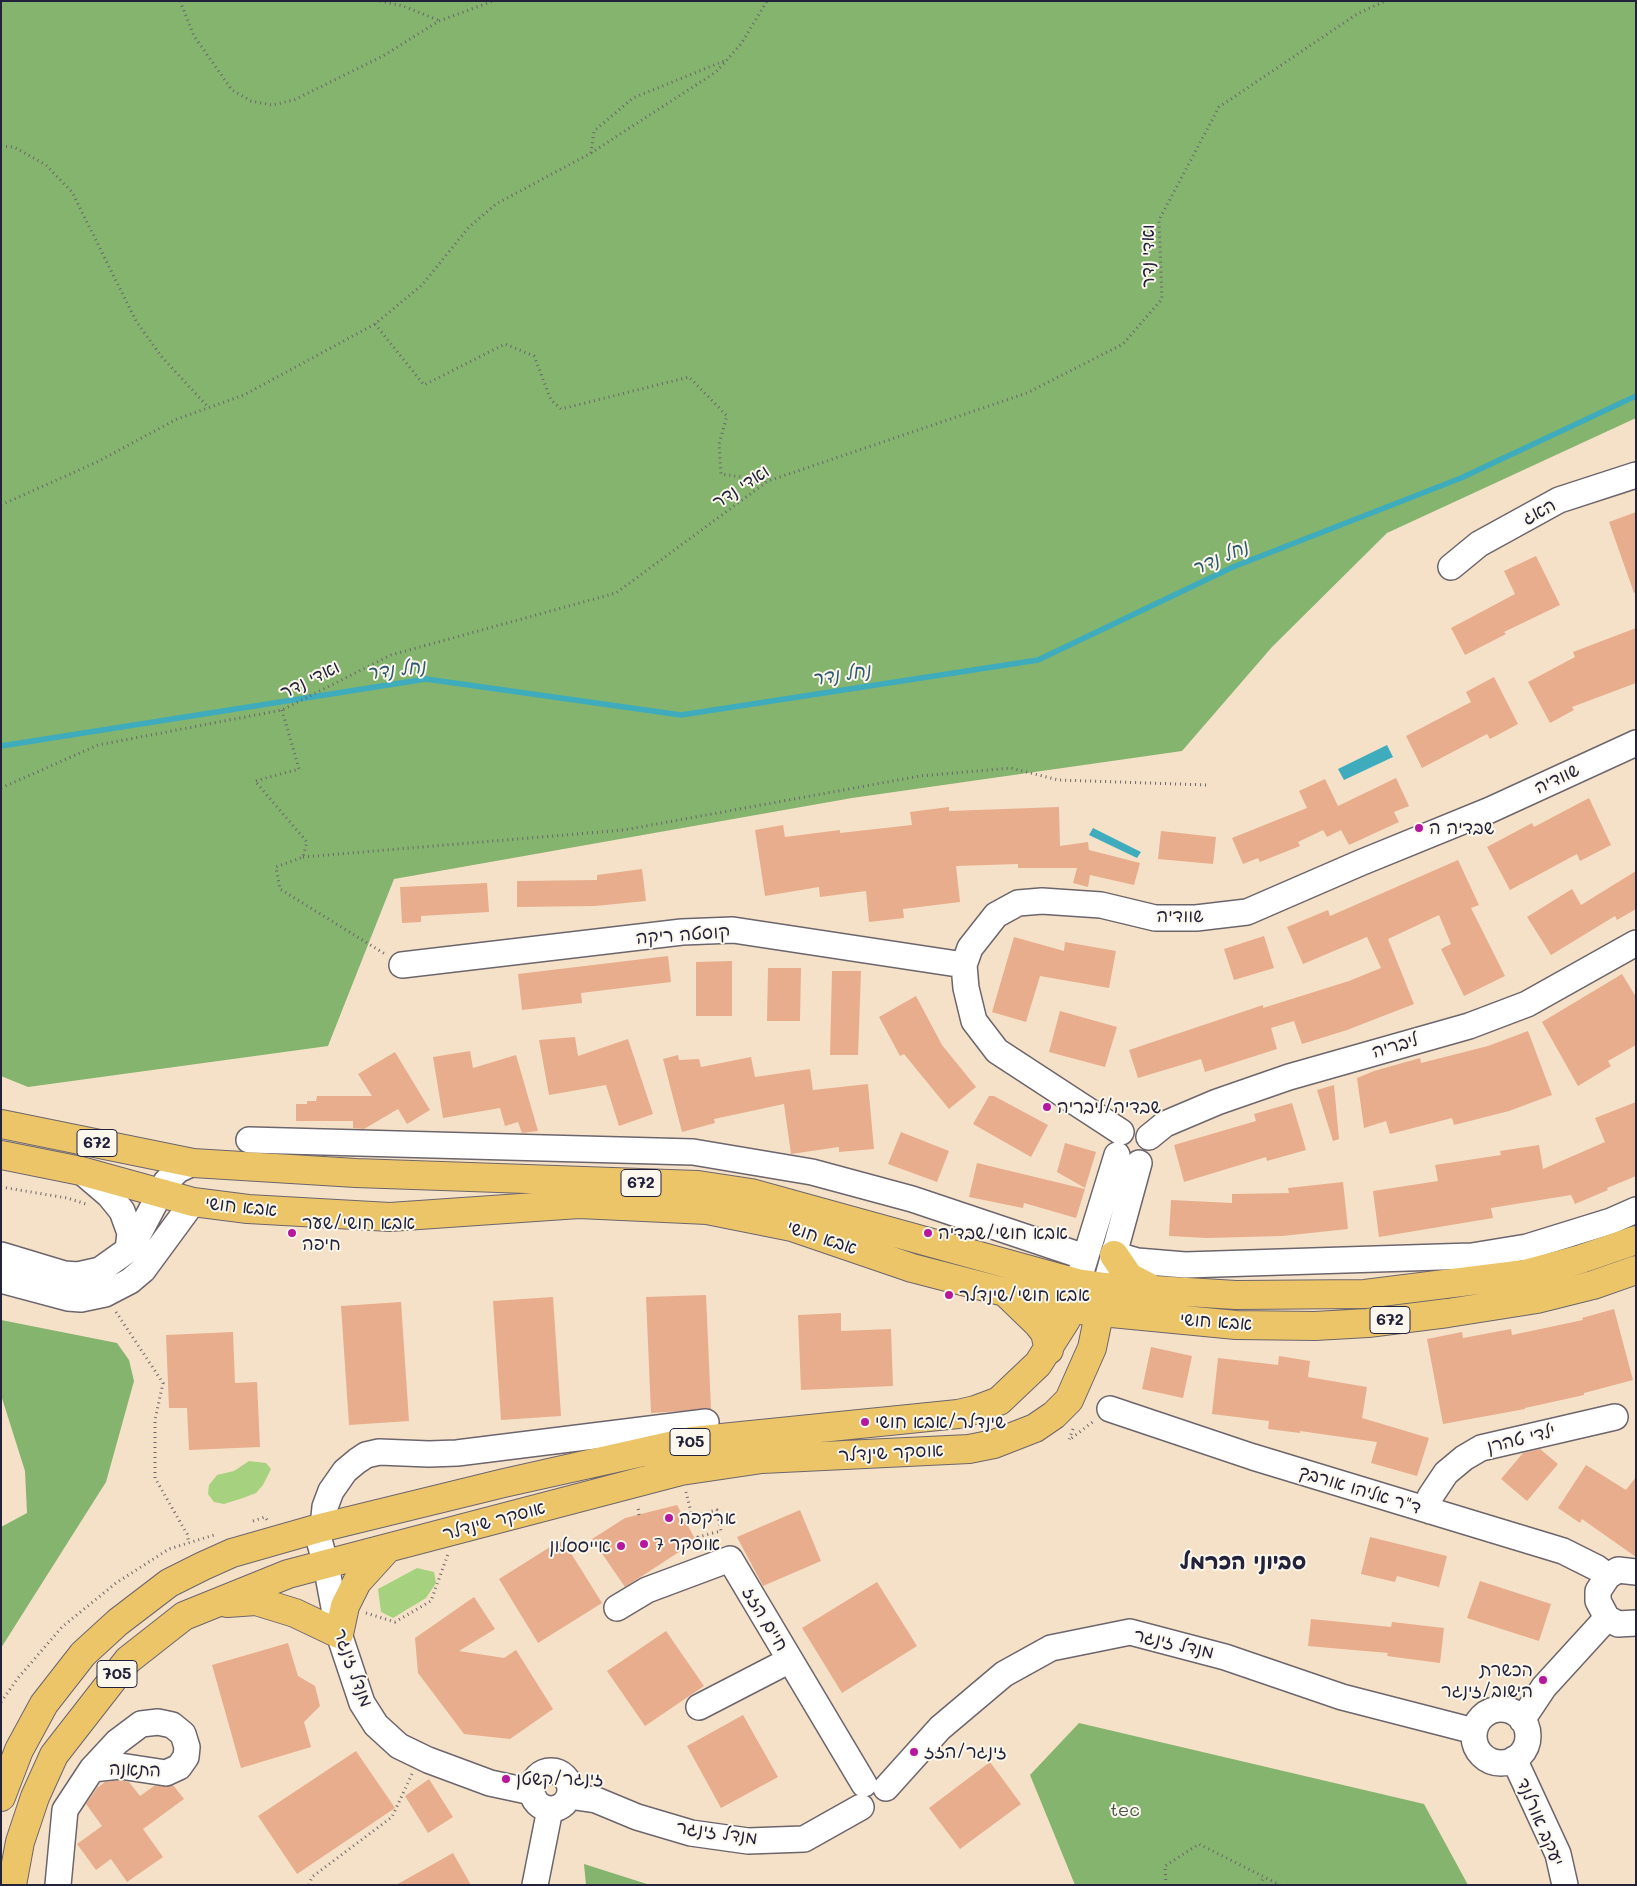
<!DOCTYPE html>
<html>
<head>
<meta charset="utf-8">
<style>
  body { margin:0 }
  #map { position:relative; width:1637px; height:1886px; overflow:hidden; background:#f5e1c7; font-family:Mali,sans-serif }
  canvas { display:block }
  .frame { position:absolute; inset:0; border:2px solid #22223b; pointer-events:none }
</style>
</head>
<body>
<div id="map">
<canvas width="1637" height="1886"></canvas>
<div class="frame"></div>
</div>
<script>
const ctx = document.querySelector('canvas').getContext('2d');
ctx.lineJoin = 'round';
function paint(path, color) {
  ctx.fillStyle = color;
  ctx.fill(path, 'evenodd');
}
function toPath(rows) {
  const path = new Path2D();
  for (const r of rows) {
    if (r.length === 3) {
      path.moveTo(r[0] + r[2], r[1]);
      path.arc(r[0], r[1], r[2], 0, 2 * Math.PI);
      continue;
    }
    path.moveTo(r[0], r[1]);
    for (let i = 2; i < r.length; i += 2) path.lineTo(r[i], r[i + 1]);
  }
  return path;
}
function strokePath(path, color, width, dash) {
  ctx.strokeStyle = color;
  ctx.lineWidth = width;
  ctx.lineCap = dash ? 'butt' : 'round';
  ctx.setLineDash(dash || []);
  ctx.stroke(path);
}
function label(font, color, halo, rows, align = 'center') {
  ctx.font = font + ' Mali,"Playpen Sans Hebrew",sans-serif';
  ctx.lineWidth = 4;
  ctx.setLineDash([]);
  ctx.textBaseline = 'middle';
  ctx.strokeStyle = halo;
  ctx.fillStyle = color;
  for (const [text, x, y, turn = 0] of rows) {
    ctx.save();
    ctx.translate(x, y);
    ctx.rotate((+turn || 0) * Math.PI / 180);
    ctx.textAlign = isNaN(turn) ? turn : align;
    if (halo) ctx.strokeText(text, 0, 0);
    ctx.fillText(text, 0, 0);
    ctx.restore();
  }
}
paint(toPath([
  [249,1461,266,1463,271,1469,263,1485,256,1493,243,1498,224,1504,214,1502,208,1494,209,1485,217,1475,234,1471],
  [417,1568,434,1572,436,1583,426,1598,393,1618,381,1612,378,1589]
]), '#a6d27f');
paint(toPath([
  [1,1,1636,1,1636,418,1387,533,1272,647,1182,751,852,798,394,879,328,1046,28,1087,1,1076],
  [1,1320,117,1343,129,1360,134,1381,106,1482,1,1648,1,1527,27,1513,25,1471,1,1395],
  [1079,1723,1424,1804,1468,1885,1075,1885,1030,1775],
  [584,1864,650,1885,586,1885]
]), '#84b46e');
paint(toPath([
  [1387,745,1393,757,1344,780,1338,769],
  [1093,828,1141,852,1137,858,1089,835]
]), '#3eacbc');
strokePath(toPath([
  [1,746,426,679,681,715,1038,660,1233,567,1461,478,1636,396]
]), '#3eacbc', 5.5);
paint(toPath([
  [1636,512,1636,592,1634,593,1609,522],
  [1536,556,1560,605,1504,632,1506,634,1465,655,1451,628,1515,594,1504,571],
  [1636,628,1636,683,1572,707,1574,710,1550,723,1528,682,1575,657,1573,652],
  [1494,677,1518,724,1490,739,1487,734,1422,768,1406,736,1471,702,1466,692],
  [1396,778,1409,806,1394,812,1399,822,1349,845,1341,830,1327,837,1323,830,1298,842,1300,846,1260,862,1258,858,1243,864,1232,838,1307,808,1299,791,1325,779,1338,806],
  [1589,798,1611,845,1580,861,1577,854,1510,890,1487,847,1532,823,1534,827],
  [949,807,949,811,1059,807,1060,846,1088,842,1089,850,1140,863,1134,885,1090,875,1088,887,1073,883,1077,868,1018,868,1018,864,956,866,960,902,903,909,904,918,869,922,866,891,820,897,819,887,765,896,755,830,783,825,785,837,840,830,840,833,912,825,910,812],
  [1161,831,1216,837,1213,864,1158,859],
  [1458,860,1479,905,1471,908,1505,976,1464,996,1441,949,1451,944,1439,915,1388,939,1414,1004,1347,1030,1302,1044,1294,1021,1271,1028,1277,1049,1205,1072,1201,1059,1138,1078,1129,1050,1263,1005,1263,1008,1349,981,1381,968,1367,937,1303,964,1287,927,1328,910,1330,916],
  [642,869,646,901,595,906,517,907,517,881,597,880,597,875],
  [1636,871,1636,909,1617,920,1615,916,1551,955,1527,917,1572,889,1581,905],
  [487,883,489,912,421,916,421,922,402,923,400,887],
  [1264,936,1274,968,1234,980,1224,949],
  [1014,937,1064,951,1065,942,1116,951,1109,988,1040,976,1026,1022,992,1012],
  [668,956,671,982,581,993,582,1003,522,1010,518,974],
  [732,961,732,1016,696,1016,696,962],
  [768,968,801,968,800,1021,767,1021],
  [832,971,861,971,858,1055,830,1055],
  [1622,974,1636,997,1636,1045,1608,1061,1611,1066,1578,1086,1542,1022],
  [916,996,942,1045,976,1087,949,1109,904,1054,900,1056,879,1017],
  [1060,1011,1117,1027,1105,1067,1049,1052],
  [1528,1031,1552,1095,1509,1111,1454,1125,1452,1118,1390,1134,1386,1121,1364,1128,1357,1078,1374,1071,1420,1058,1421,1063,1488,1046],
  [575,1037,578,1056,628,1039,653,1114,619,1126,606,1085,549,1095,539,1040],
  [470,1051,473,1068,516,1055,538,1131,522,1133,518,1122,505,1126,500,1108,443,1118,433,1057],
  [395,1052,430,1110,407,1124,398,1109,364,1129,353,1128,353,1121,296,1121,296,1104,307,1104,307,1101,316,1101,317,1096,372,1096,358,1074],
  [678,1055,679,1060,699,1059,701,1067,751,1057,755,1077,810,1069,813,1090,868,1084,874,1149,839,1152,839,1147,791,1154,784,1104,714,1119,715,1123,682,1132,663,1059],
  [1334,1085,1339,1139,1333,1141,1317,1090],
  [989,1096,994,1096,1048,1125,1031,1157,973,1124],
  [1636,1102,1636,1176,1607,1188,1608,1190,1575,1204,1571,1195,1491,1208,1493,1218,1379,1237,1373,1191,1438,1181,1435,1165,1501,1155,1500,1151,1539,1145,1543,1169,1605,1142,1595,1118],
  [1292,1103,1306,1150,1267,1161,1266,1157,1184,1182,1174,1145,1256,1121,1254,1114],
  [901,1132,949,1151,937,1182,888,1164],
  [1065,1143,1096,1152,1085,1188,1057,1172],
  [977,1163,1085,1189,1076,1218,1024,1203,1023,1208,969,1197],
  [1343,1182,1348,1229,1282,1236,1207,1238,1169,1236,1171,1200,1232,1203,1232,1194,1289,1193,1288,1188],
  [706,1295,711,1409,651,1413,646,1297],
  [553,1297,561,1416,501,1420,493,1301],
  [401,1302,409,1421,349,1425,341,1306],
  [1614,1309,1633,1380,1584,1393,1584,1395,1525,1408,1525,1409,1443,1424,1427,1339,1462,1332,1463,1338,1511,1329,1512,1335,1583,1320,1582,1318],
  [841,1313,841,1331,891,1329,893,1386,801,1390,798,1315],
  [233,1332,235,1383,257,1382,260,1447,189,1450,187,1408,169,1408,166,1335],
  [1151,1347,1192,1356,1183,1398,1142,1389],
  [1279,1356,1310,1361,1308,1377,1367,1387,1362,1418,1429,1438,1417,1476,1371,1463,1377,1442,1300,1431,1300,1433,1268,1429,1269,1421,1212,1414,1218,1358,1278,1365],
  [1540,1449,1558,1464,1527,1501,1501,1479,1523,1453],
  [1586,1465,1626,1490,1636,1477,1636,1557,1582,1519,1580,1523,1558,1508],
  [677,1505,696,1541,625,1587,592,1539,625,1518],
  [800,1510,821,1561,763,1586,737,1537],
  [1370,1537,1447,1556,1439,1587,1397,1576,1395,1582,1361,1574],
  [558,1542,564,1542,602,1603,538,1643,499,1579],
  [1480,1581,1551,1604,1539,1641,1467,1618],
  [877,1582,917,1646,842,1693,802,1628],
  [474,1597,495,1629,459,1651,504,1658,516,1650,553,1709,510,1739,464,1734,418,1673,415,1638],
  [1311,1619,1391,1627,1392,1622,1444,1628,1440,1663,1387,1656,1388,1653,1308,1646],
  [666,1631,704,1686,645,1726,607,1671],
  [288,1643,298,1676,315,1686,320,1706,304,1722,311,1747,241,1768,212,1665],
  [743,1715,778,1777,721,1808,687,1746],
  [356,1751,395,1808,297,1874,258,1816],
  [990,1762,1021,1804,960,1849,929,1808],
  [429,1779,453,1817,428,1833,405,1796],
  [120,1780,129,1782,140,1796,154,1786,173,1785,184,1799,143,1829,163,1857,127,1882,111,1859,96,1870,77,1844,102,1826,86,1804,97,1788,105,1782],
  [453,1853,471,1885,396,1885]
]), '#e8ad8d');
const minor = toPath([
  [1451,567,1479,544,1559,500,1636,475],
  [402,965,682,932,733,930,964,965],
  [1121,1132,997,1051,974,1021,966,988,964,965,970,948,996,915,1018,903,1042,901,1101,905,1155,918,1196,918,1247,912,1360,863,1490,810,1636,743],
  [1149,1137,1165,1124,1217,1102,1289,1077,1469,1026,1527,1004,1636,943],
  [249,1140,693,1152,812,1172,912,1199,1085,1257],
  [81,1171,109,1195,122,1211,130,1233,128,1250],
  [1115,1249,1120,1256,1137,1261,1185,1265,1472,1256,1527,1247,1611,1221,1636,1210],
  [1,1255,64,1274,78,1275,100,1270,128,1250,138,1235,166,1182,178,1170,193,1163],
  [1081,1272,1117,1155],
  [1,1280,68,1298,81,1299,105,1294,130,1281,143,1270,193,1202],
  [1105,1287,1139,1163],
  [1110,1409,1253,1457,1563,1551,1597,1568,1608,1576],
  [1430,1511,1430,1497,1446,1473,1464,1458,1481,1448,1615,1417],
  [1636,1572,1618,1570,1608,1576,1598,1591,1598,1601,1607,1618,1618,1624,1636,1623],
  [617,1608,647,1590,730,1559,864,1784],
  [699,1707,790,1660],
  [1501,1736,27],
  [1522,1720,1544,1687,1607,1618],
  [1514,1759,1558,1854,1565,1885],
  [551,1790,19],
  [886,1788,940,1728,1004,1674,1051,1648,1130,1632,1225,1657,1342,1697,1474,1731],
  [532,1792,490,1783,428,1760,399,1746,376,1725,362,1703,339,1634,326,1565,316,1529,323,1527,325,1507,331,1491,345,1471,357,1461,366,1455,379,1452,429,1454,457,1453,706,1422],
  [569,1796,596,1800,637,1817,691,1833,748,1841,804,1839,861,1807],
  [58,1885,65,1810,92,1769,117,1742,141,1724,158,1722,172,1725,183,1734,187,1747,186,1757,179,1767,166,1773,120,1766,92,1769],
  [535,1885,550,1809]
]);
const major = toPath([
  [1,1124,193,1163,356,1173,698,1185,751,1193,1077,1283,1105,1287,1236,1295,1365,1294,1525,1274,1581,1259,1636,1240],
  [1,1155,81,1171,193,1202,248,1209,390,1217,579,1204,707,1210,792,1227,912,1268,1070,1309,1236,1325,1315,1326,1368,1323,1448,1313,1537,1299,1593,1285,1636,1270],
  [1114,1255,1129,1277,1150,1288],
  [1008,1295,1038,1324,1045,1333,1049,1350],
  [227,1603,256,1601,295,1613,339,1634,345,1606,357,1582,387,1549],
  [1,1797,19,1750,44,1704,83,1654,118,1622,169,1583,203,1566,232,1553,316,1529,504,1483,692,1441,958,1414,975,1410,999,1401,1038,1364,1066,1320,1075,1292],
  [12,1885,20,1842,35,1797,54,1755,128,1660,184,1616,288,1574,681,1471,762,1459,969,1449,994,1444,1035,1428,1054,1415,1069,1400,1092,1348,1103,1295]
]);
strokePath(minor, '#6c656c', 28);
strokePath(major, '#6c656c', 30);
strokePath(toPath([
  [180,1,194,36,232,90,251,101,272,105,294,100,383,56,439,21,493,1],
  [380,1,403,6,438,20],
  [1,146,14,147,46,165,72,192,136,321,161,356,209,408],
  [591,153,594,131,633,98,724,61],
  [375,324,424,385,505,344,534,356,551,400,561,409,689,377,727,416,719,444,721,474,768,481],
  [1,505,97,462,177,419,244,395,375,324,422,285,469,227,496,204,591,153,716,72,741,44,767,1],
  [282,710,299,769,255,781,307,842,303,857,276,867,280,889,385,954],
  [1,788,98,745,282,710,391,655,616,593,768,481,1027,393,1123,344,1162,299,1159,220,1219,107,1357,14,1385,1],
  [303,857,624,830,920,776,1011,768,1058,780,1208,785],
  [1,1187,67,1198,86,1204],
  [116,1312,163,1383,155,1420,155,1478,187,1534,189,1543],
  [1073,1429,1069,1440,1094,1421],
  [686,1492,692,1516,717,1510,721,1531,698,1537,703,1548],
  [639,1515,638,1507,640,1507],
  [253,1521,265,1517,267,1520],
  [366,1613,395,1622,431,1601,448,1554],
  [1,1702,18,1678,62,1627,116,1583,169,1549,214,1535],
  [309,1885,312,1877,392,1817,412,1774],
  [1166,1885,1165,1866,1199,1844,1280,1885],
  [1260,1885,1264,1876]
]), '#6c656c', 3, [1, 4]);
strokePath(minor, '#fff', 25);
strokePath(major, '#edc569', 28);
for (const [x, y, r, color] of [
  [1419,828,5,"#b5179e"],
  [1047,1107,5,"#b5179e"],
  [292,1233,5,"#b5179e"],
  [928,1233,5,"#b5179e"],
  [949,1295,5,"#b5179e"],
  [865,1422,5,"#b5179e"],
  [669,1518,5,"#b5179e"],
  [644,1544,5,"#b5179e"],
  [621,1546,5,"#b5179e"],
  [1543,1680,5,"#b5179e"],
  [914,1752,5,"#b5179e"],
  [506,1779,5,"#b5179e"]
]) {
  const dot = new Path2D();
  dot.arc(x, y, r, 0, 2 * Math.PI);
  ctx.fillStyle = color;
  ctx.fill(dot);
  strokePath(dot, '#fbf7ec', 2);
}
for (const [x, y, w] of [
  [97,1143,40],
  [641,1183,40],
  [1390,1320,40],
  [690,1442,40],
  [117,1674,40]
]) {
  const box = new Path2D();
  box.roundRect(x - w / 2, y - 13.5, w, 27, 4);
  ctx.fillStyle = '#fbf7ec';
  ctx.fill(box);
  strokePath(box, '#22223b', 1);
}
label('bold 16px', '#22223b', null, [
  ["672",97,1143],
  ["672",641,1183],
  ["672",1390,1320],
  ["705",690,1442],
  ["705",117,1674]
]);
label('18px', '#22223b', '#fbf7ec', [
  ["ואדי נדר",1148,256,-90],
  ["ואדי נדר",741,487,-33],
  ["האג",1539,512,-28],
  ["ואדי נדר",310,680,-26],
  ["שוודיה",1557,779,-25],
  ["שוודיה",1180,916],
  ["קוסטה ריקה",683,935,-4],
  ["ליבריה",1395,1046,-16],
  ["אבא חושי",241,1207,6],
  ["אבא חושי",822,1238,18],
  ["אבא חושי",1216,1322,4],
  ["ילדי טהרן",1521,1439,-14],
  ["אוסקר שינדלר",891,1453,-3],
  ["ד\"ר אליהו אורבך",1360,1490,17],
  ["אוסקר שינדלר",494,1521,-15],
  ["חיים הזז",765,1619,59],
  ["מנדל זינגר",1174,1644,13],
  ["מנדל זינגר",353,1668,70],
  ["התאנה",135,1770,2],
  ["יעקב אורלנד",1540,1822,67],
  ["מנדל זינגר",717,1833,8]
]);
label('18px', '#22223b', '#fbf7ec', [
  ["שבדיה ה",1429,828],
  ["שבדיה/ליבריה",1057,1107],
  ["אבא חושי/שער",302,1223],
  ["חיפה",302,1244],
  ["אבא חושי/שבדיה",938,1233],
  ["אבא חושי/שינדלר",959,1295],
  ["שינדלר/אבא חושי",875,1422],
  ["ארקפה",679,1518],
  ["אוסקר 7",654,1544],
  ["אייססלון",611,1546,"right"],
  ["הכשרת",1533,1670,"right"],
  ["הישוב/זינגר",1533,1691,"right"],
  ["זינגר/הזז",924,1752],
  ["זינגר/קשטן",516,1779]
], 'left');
label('18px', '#4a574f', '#fbf7ec', [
  ["tec",1125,1810]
]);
label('italic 19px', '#2d596f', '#fbf7ec', [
  ["נחל נדר",1220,558,-24],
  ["נחל נדר",396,670,-7],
  ["נחל נדר",841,675,-9]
]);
label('bold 22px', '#22223b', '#fbf7ec', [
  ["סביוני הכרמל",1243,1562]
]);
</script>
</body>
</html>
